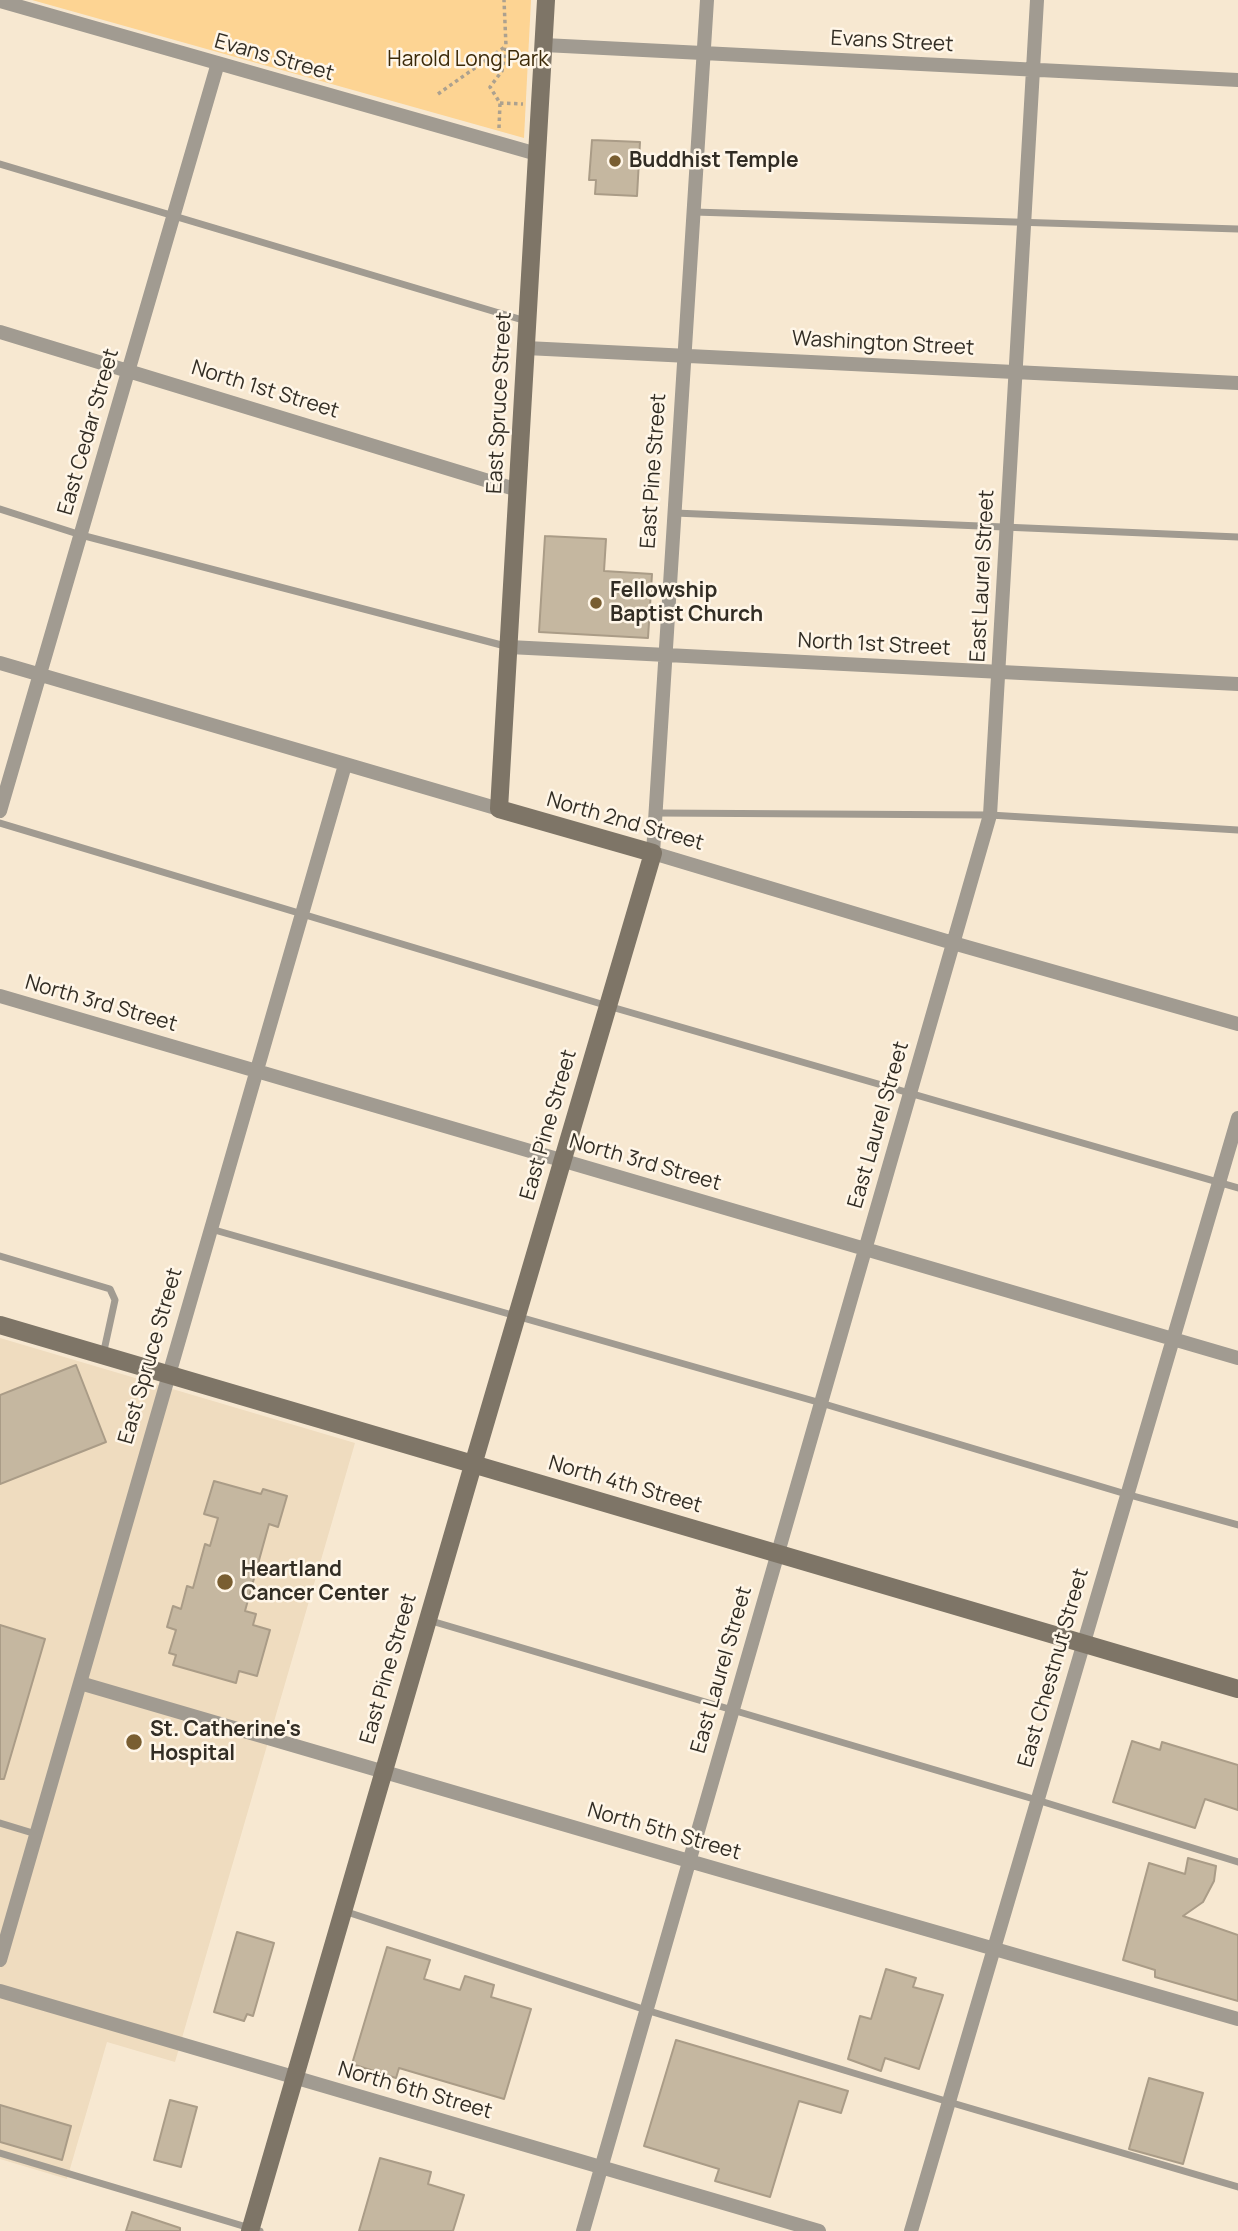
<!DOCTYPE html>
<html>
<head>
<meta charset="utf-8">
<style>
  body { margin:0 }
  canvas { display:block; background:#f7e8d1 }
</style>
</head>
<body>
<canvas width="1238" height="2231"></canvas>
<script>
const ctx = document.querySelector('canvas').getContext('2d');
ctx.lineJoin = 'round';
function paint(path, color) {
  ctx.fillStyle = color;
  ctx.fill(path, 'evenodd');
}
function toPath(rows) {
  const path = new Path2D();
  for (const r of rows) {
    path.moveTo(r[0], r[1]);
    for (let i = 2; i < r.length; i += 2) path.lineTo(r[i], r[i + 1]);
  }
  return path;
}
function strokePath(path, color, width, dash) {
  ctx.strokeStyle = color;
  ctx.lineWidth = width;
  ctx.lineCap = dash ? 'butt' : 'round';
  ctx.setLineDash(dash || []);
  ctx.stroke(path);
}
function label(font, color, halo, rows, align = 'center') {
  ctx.font = font + ' Manrope,sans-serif';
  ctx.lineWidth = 5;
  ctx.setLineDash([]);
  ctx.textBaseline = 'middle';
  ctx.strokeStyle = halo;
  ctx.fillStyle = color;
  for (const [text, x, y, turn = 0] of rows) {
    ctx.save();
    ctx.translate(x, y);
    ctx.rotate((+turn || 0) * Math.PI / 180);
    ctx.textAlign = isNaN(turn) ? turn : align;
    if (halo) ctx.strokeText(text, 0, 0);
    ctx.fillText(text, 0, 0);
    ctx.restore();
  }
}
paint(toPath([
  [0,1338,355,1443,175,2062,107,2042,67,2179,0,2159]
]), '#efdcbf');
paint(toPath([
  [32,0,531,0,524,138]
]), '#fdd493');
const building = toPath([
  [592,140,640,142,637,196,595,194,596,180,589,180,592,140],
  [545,536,606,539,604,571,652,574,648,638,539,632,545,536],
  [76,1365,106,1442,0,1484,0,1395,76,1365],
  [214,1481,261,1494,263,1489,287,1496,278,1527,269,1524,245,1611,256,1614,253,1625,270,1630,257,1676,239,1671,236,1683,173,1665,176,1655,169,1653,176,1630,167,1627,173,1606,181,1609,187,1586,193,1588,205,1544,210,1546,218,1518,204,1514,214,1481],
  [0,1625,45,1639,4,1779,0,1779,0,1625],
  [1132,1741,1160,1750,1162,1742,1238,1765,1238,1810,1205,1799,1195,1828,1113,1802,1132,1741],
  [1188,1858,1216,1866,1214,1881,1203,1902,1183,1916,1238,1935,1238,2001,1155,1977,1155,1970,1123,1960,1149,1863,1185,1874,1188,1858],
  [237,1932,274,1943,253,2016,247,2014,244,2021,214,2012,237,1932],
  [387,1947,430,1960,424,1979,460,1990,465,1976,494,1985,491,1997,531,2009,504,2099,399,2068,396,2078,352,2064,387,1947],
  [886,1969,916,1978,913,1987,943,1995,919,2069,885,2058,881,2071,848,2059,860,2016,871,2019,886,1969],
  [676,2040,848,2091,841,2113,799,2101,770,2197,715,2181,719,2169,644,2146,676,2040],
  [1149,2078,1203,2093,1183,2164,1129,2149,1149,2078],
  [170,2100,197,2107,181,2167,154,2160,170,2100],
  [0,2105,71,2126,62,2160,0,2142,0,2105],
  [380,2158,431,2172,428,2184,464,2195,453,2231,359,2231,380,2158],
  [132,2212,180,2228,180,2231,126,2231,132,2212]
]);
paint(building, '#c5b7a0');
strokePath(building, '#aa9c87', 2);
strokePath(toPath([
  [438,94,506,46],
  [500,103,523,104],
  [499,128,500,103,490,87,502,71,506,46,504,0]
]), '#aca18f', 3.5, [3.5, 3.5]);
strokePath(toPath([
  [0,164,526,321],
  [694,212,1238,229],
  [0,509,81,535,509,647],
  [675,513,1238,537],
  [656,813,990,815,1238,830],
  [0,823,608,1006,1238,1188],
  [211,1229,821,1403,1126,1494,1238,1525],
  [0,1256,110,1289,115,1300,103,1355],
  [428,1620,1037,1800,1238,1862],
  [0,1823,36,1834],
  [344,1911,646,2010,949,2102,1238,2187],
  [0,2153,260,2231]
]), '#a19b91', 7);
strokePath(toPath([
  [707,0,653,853,953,943,1238,1024],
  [0,1,537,154],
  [544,45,1238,80],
  [0,332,518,490],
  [526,348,1238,383],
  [509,647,1238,684],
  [0,663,499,809],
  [0,811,218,63],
  [0,996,1238,1358],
  [80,1683,689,1861,1238,2019],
  [0,1960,345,765],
  [0,1991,819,2231],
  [583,2231,990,815,1037,0],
  [911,2231,1238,1118]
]), '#a19b91', 14);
strokePath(toPath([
  [0,1325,1238,1689],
  [250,2231,473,1465,653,853,499,809,546,0]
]), '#7e7567', 18);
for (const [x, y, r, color] of [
  [615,161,7,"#795e31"],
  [596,603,7,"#795e31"],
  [225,1582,9,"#795e31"],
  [134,1742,9,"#795e31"]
]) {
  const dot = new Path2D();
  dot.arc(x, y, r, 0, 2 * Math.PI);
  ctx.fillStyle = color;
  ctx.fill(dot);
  strokePath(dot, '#fff6e8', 2.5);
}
label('21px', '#322d24', '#fff6e8', [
  ["Evans Street",892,42,3],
  ["Evans Street",274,58,16],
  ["Washington Street",883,344,3],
  ["North 1st Street",265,390,17],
  ["East Spruce Street",500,403,-87],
  ["East Cedar Street",89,432,-74],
  ["East Pine Street",654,471,-86],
  ["East Laurel Street",983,576,-87],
  ["North 1st Street",874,645,3],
  ["North 2nd Street",625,822,16],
  ["North 3rd Street",101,1004,16],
  ["East Pine Street",549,1125,-74],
  ["East Laurel Street",879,1125,-74],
  ["North 3rd Street",645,1163,16],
  ["East Spruce Street",151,1356,-74],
  ["North 4th Street",625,1485,16],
  ["East Chestnut Street",1054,1668,-74],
  ["East Pine Street",389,1669,-74],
  ["East Laurel Street",722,1670,-74],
  ["North 5th Street",664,1832,16],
  ["North 6th Street",415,2091,16]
]);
label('21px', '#3b2908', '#fff6e8', [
  ["Harold Long Park",468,60]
]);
label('bold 21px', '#322d24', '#fff6e8', [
  ["Buddhist Temple",629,161],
  ["Fellowship",610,591],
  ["Baptist Church",610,615],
  ["Heartland",241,1570],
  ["Cancer Center",241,1594],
  ["St. Catherine's",150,1730],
  ["Hospital",150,1754]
], 'left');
</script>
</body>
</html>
